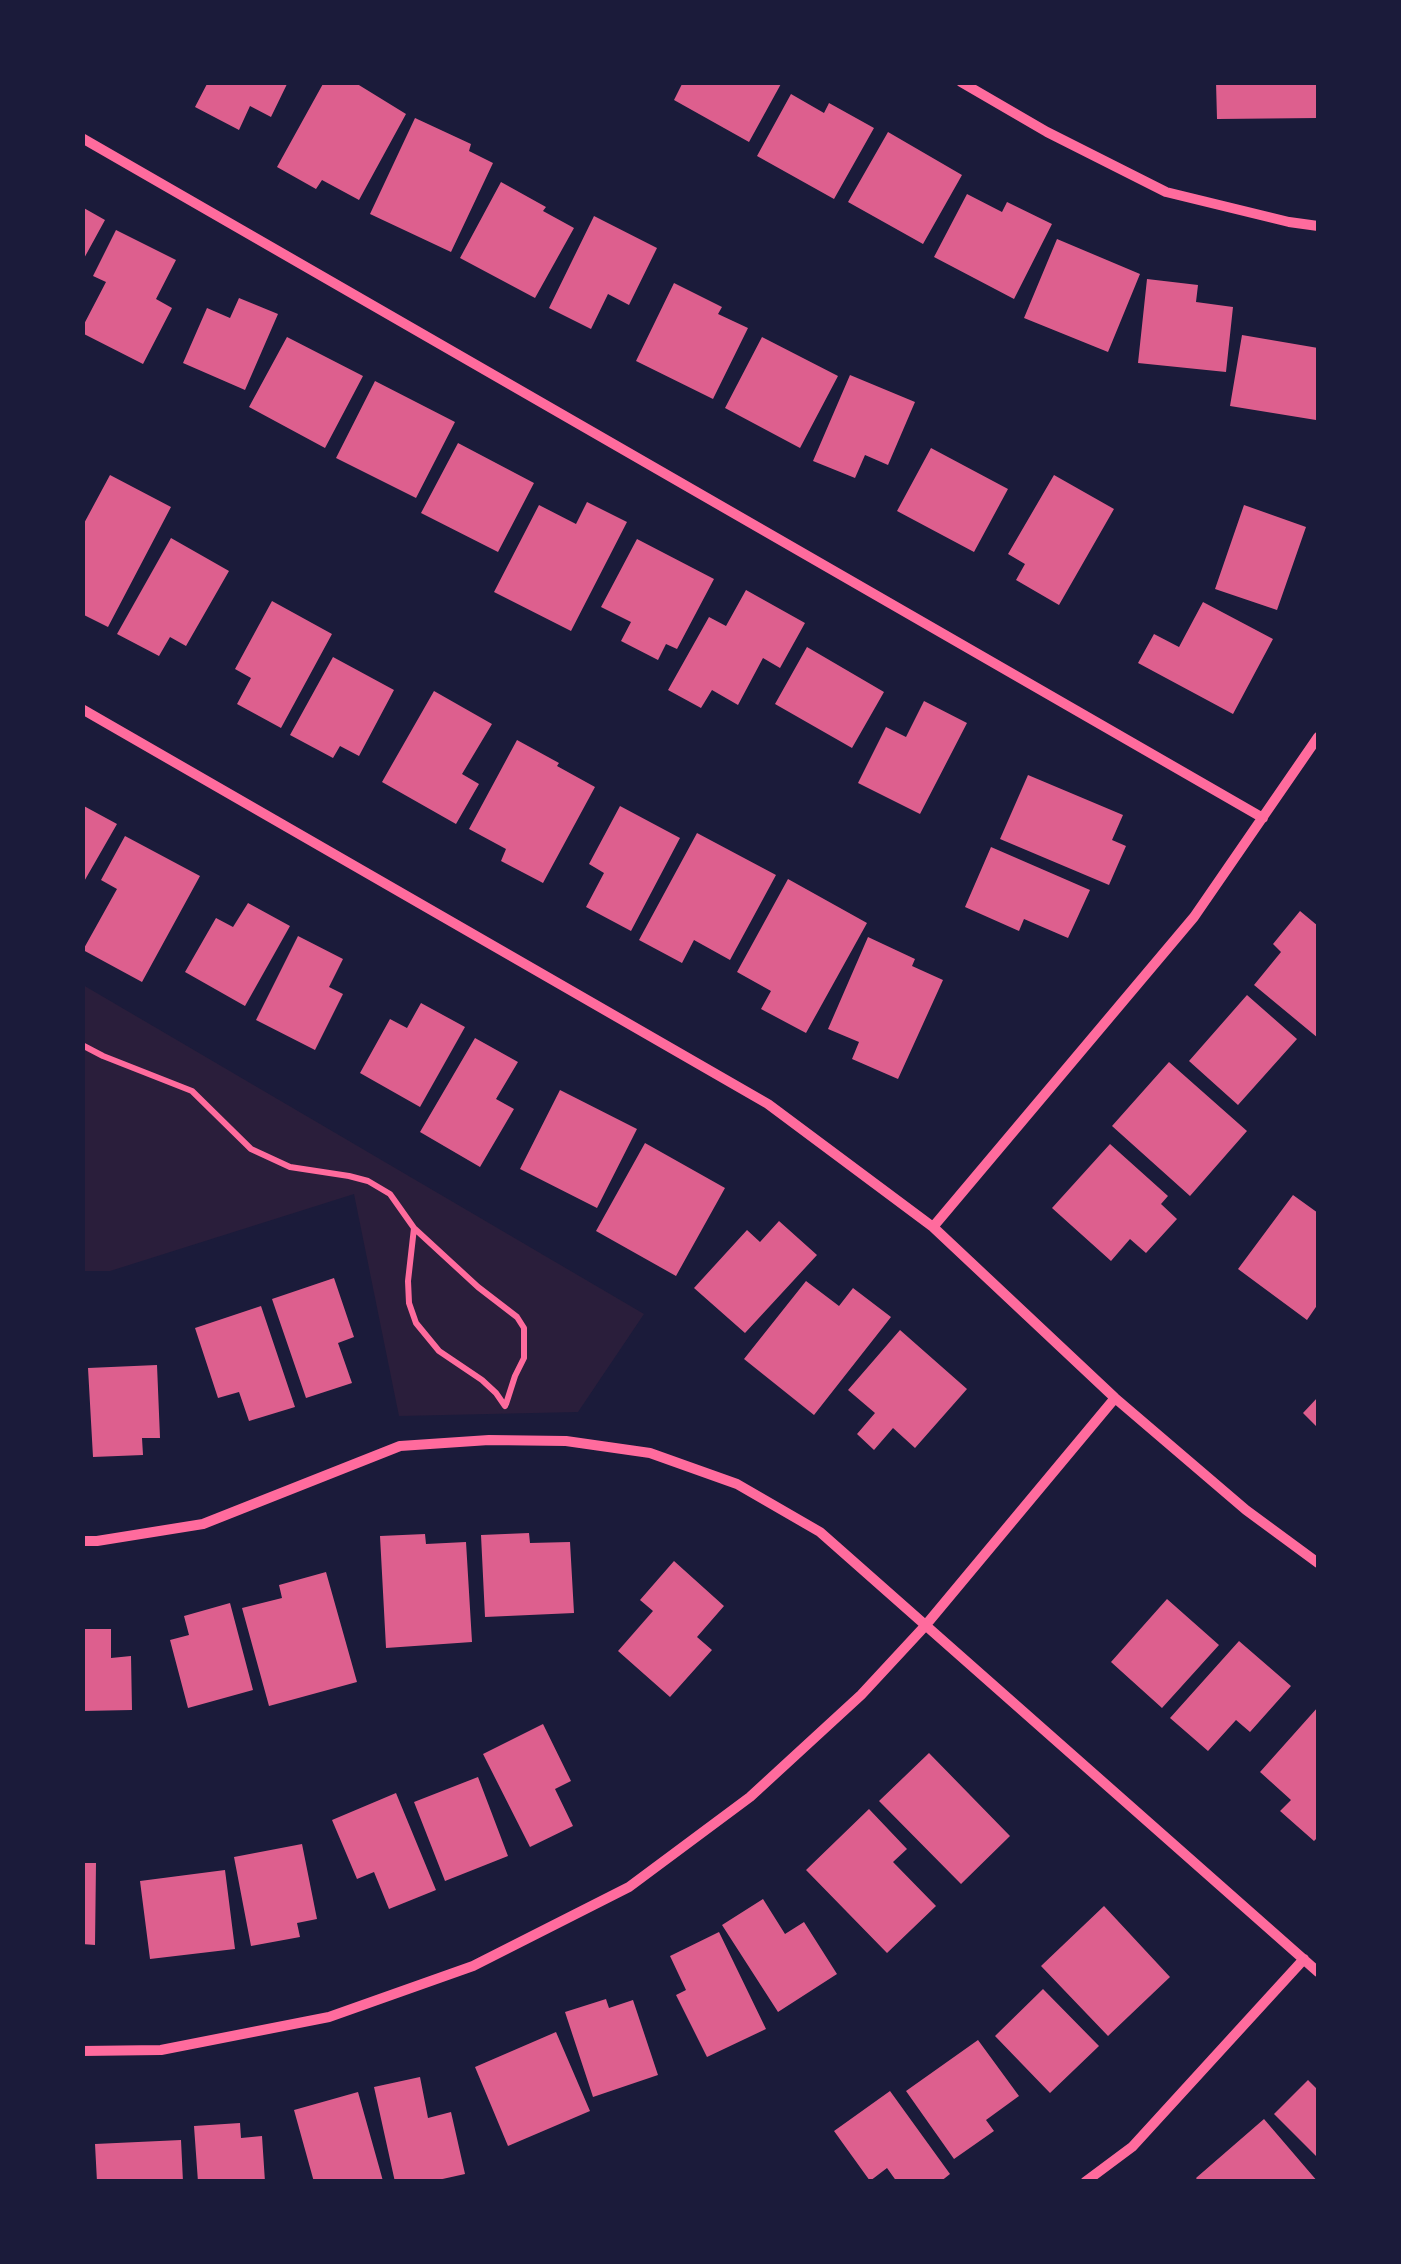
<!DOCTYPE html>
<html>
<head>
<meta charset="utf-8">
<style>
  body { margin:0 }
  #map { position:relative; width:1401px; height:2264px; overflow:hidden; background:#1b1b3a; font-family:"Sofia Sans Condensed",sans-serif }
  canvas { display:block }
  .frame { position:absolute; inset:0; border:85px solid #1b1b3a; pointer-events:none }
</style>
</head>
<body>
<div id="map">
<canvas width="1401" height="2264"></canvas>
<div class="frame"></div>
</div>
<script>
const ctx = document.querySelector('canvas').getContext('2d');
ctx.lineJoin = 'round';
function paint(path, color) {
  ctx.fillStyle = color;
  ctx.fill(path, 'evenodd');
}
function toPath(rows) {
  const path = new Path2D();
  for (const r of rows) {
    path.moveTo(r[0], r[1]);
    for (let i = 2; i < r.length; i += 2) path.lineTo(r[i], r[i + 1]);
  }
  return path;
}
function strokePath(path, color, width, dash) {
  ctx.strokeStyle = color;
  ctx.lineWidth = width;
  ctx.lineCap = dash ? 'butt' : 'round';
  ctx.setLineDash(dash || []);
  ctx.stroke(path);
}
paint(toPath([
  [83,985,644,1314,578,1412,399,1416,354,1194,110,1271,83,1271]
]), '#2a1e3b');
paint(toPath([
  [208,82,288,82,271,117,250,106,239,130,195,107],
  [324,82,354,82,406,114,359,200,322,180,316,189,277,167],
  [683,82,782,82,749,142,674,100],
  [1216,82,1316,82,1316,95,1318,95,1318,118,1217,119],
  [791,94,824,113,829,103,874,128,834,199,757,156],
  [415,118,471,144,469,151,493,163,451,252,370,214],
  [888,132,962,175,923,244,848,202],
  [501,182,546,207,543,211,574,228,535,298,460,258],
  [967,194,1002,212,1007,202,1052,224,1014,299,934,257],
  [82,207,105,220,82,262],
  [594,216,657,248,629,305,608,294,591,329,549,308],
  [116,230,176,260,156,299,172,308,143,364,82,333,82,328,106,282,93,276],
  [1057,239,1140,274,1108,352,1024,318],
  [1147,279,1198,285,1196,302,1233,307,1226,372,1138,363],
  [674,283,722,307,718,314,748,328,713,399,636,361],
  [239,298,278,314,245,390,183,363,207,308,230,318],
  [1242,335,1318,348,1318,405,1316,420,1230,406],
  [287,337,363,376,325,448,249,407],
  [762,337,838,376,800,448,725,408],
  [850,375,915,402,888,465,865,455,855,478,813,461],
  [375,381,455,422,416,498,336,458],
  [458,443,534,483,498,552,421,513],
  [931,448,1008,489,974,552,897,511],
  [110,475,171,507,108,627,82,614,82,527],
  [1054,475,1114,509,1059,605,1016,580,1025,564,1008,554],
  [587,502,627,522,571,631,494,592,539,505,576,524],
  [1244,505,1306,527,1277,610,1215,589],
  [171,538,229,571,186,646,170,637,159,656,117,634],
  [637,539,714,579,677,649,666,644,658,660,621,641,631,622,601,607],
  [746,590,805,623,780,668,763,658,738,705,712,690,701,708,668,690,709,617,726,626],
  [272,601,332,634,281,728,237,704,251,678,235,669],
  [1203,602,1273,639,1233,714,1138,663,1154,634,1179,647],
  [807,647,884,692,852,748,775,704],
  [333,657,394,690,359,756,340,746,333,758,290,735],
  [434,691,492,724,462,774,479,784,456,824,382,782],
  [924,701,967,723,920,814,858,783,886,727,906,737],
  [517,740,559,763,557,766,595,787,543,883,501,861,506,849,469,829],
  [1028,775,1123,815,1112,840,1126,846,1109,885,1000,839],
  [82,805,117,824,82,885],
  [620,806,680,838,631,931,586,907,604,873,589,864],
  [697,833,776,875,730,960,694,940,682,963,639,940],
  [125,836,200,876,142,982,83,950,117,889,101,880],
  [991,847,1090,890,1068,938,1024,919,1019,931,965,907],
  [788,879,867,923,806,1033,761,1009,771,991,737,972],
  [248,903,290,926,245,1006,185,972,216,918,233,927],
  [1300,911,1318,926,1318,1038,1254,985,1281,952,1273,944],
  [298,936,343,959,329,987,343,994,315,1050,256,1020],
  [868,937,915,959,912,966,943,980,898,1079,852,1059,859,1042,828,1029],
  [1247,995,1297,1039,1238,1105,1189,1061],
  [421,1003,465,1027,420,1107,360,1073,390,1019,407,1028],
  [475,1038,518,1062,496,1099,514,1109,480,1167,420,1132],
  [1169,1062,1247,1131,1190,1196,1112,1126],
  [560,1090,637,1129,597,1208,520,1169],
  [645,1143,725,1188,676,1276,596,1231],
  [1110,1144,1168,1196,1161,1204,1177,1219,1146,1253,1130,1239,1111,1261,1052,1208],
  [1293,1195,1318,1213,1318,1304,1307,1320,1238,1269],
  [779,1221,817,1255,745,1333,694,1288,747,1230,760,1242],
  [334,1278,354,1337,338,1343,352,1383,306,1398,272,1299],
  [806,1281,839,1306,853,1288,891,1317,814,1415,744,1359],
  [261,1306,295,1407,249,1421,239,1392,218,1398,195,1328],
  [900,1330,967,1389,915,1448,893,1428,874,1450,857,1434,875,1413,848,1390],
  [157,1365,160,1438,142,1438,143,1455,93,1457,88,1368],
  [1318,1397,1318,1428,1303,1413],
  [529,1533,530,1543,570,1542,574,1613,485,1617,481,1535],
  [425,1534,426,1544,466,1542,472,1642,386,1648,380,1536],
  [674,1561,724,1606,697,1637,712,1650,670,1697,618,1651,653,1611,640,1600],
  [326,1572,357,1682,269,1706,242,1608,282,1598,279,1585],
  [1167,1599,1219,1645,1162,1708,1111,1662],
  [230,1603,253,1690,188,1708,170,1640,189,1635,184,1616],
  [82,1629,111,1629,111,1658,131,1656,132,1710,82,1711],
  [1239,1641,1291,1686,1250,1732,1236,1720,1208,1751,1170,1718],
  [1318,1707,1318,1837,1314,1841,1280,1811,1291,1800,1260,1772],
  [543,1724,571,1781,555,1789,573,1826,530,1847,483,1754],
  [929,1753,1010,1836,961,1884,879,1801],
  [478,1777,508,1856,445,1881,414,1802],
  [396,1793,436,1890,389,1909,374,1872,357,1879,332,1820],
  [869,1809,907,1849,893,1862,936,1906,887,1953,806,1870],
  [302,1844,317,1919,297,1923,300,1937,251,1946,234,1857],
  [82,1863,96,1863,95,1945,82,1944],
  [225,1870,235,1949,150,1959,140,1881],
  [763,1899,785,1934,804,1922,837,1974,778,2012,722,1925],
  [1104,1906,1170,1977,1108,2036,1041,1966],
  [719,1932,766,2029,707,2057,676,1995,686,1990,670,1956],
  [1043,1989,1099,2046,1050,2093,995,2036],
  [606,1999,609,2008,633,2000,658,2075,593,2097,565,2012],
  [556,2032,590,2111,508,2146,475,2067],
  [978,2040,1019,2096,986,2120,994,2131,954,2159,906,2091],
  [420,2077,428,2118,451,2112,465,2174,429,2182,395,2182,374,2087],
  [1308,2080,1318,2090,1318,2158,1274,2114],
  [890,2091,950,2174,940,2182,897,2182,887,2168,870,2181,834,2131],
  [358,2092,383,2181,314,2182,294,2110],
  [1264,2119,1318,2182,1199,2182,1196,2178],
  [240,2123,241,2138,262,2136,265,2182,198,2182,194,2126],
  [181,2140,183,2182,97,2182,95,2144]
]), '#dd5f8e');
strokePath(toPath([
  [82,1045,103,1056,192,1091,251,1149,290,1167,349,1176,368,1181,390,1194,414,1228,408,1281,409,1303,416,1323,439,1351,482,1380,496,1393,505,1406],
  [415,1229,478,1287,517,1317,524,1328,524,1358,515,1376,506,1404]
]), '#ff6b9d', 6);
strokePath(toPath([
  [961,82,1047,132,1166,192,1289,222,1318,226],
  [82,138,1263,818],
  [82,709,768,1104,933,1227,1115,1398,1246,1510,1318,1563],
  [933,1227,1194,917,1318,737],
  [82,1541,97,1541,203,1524,400,1446,489,1440,566,1441,650,1453,737,1484,820,1532,1318,1972],
  [82,2051,161,2050,329,2017,473,1966,629,1887,750,1797,861,1695,925,1626,1115,1398],
  [1085,2182,1132,2147,1304,1959]
]), '#ff6b9d', 10);
</script>
</body>
</html>
